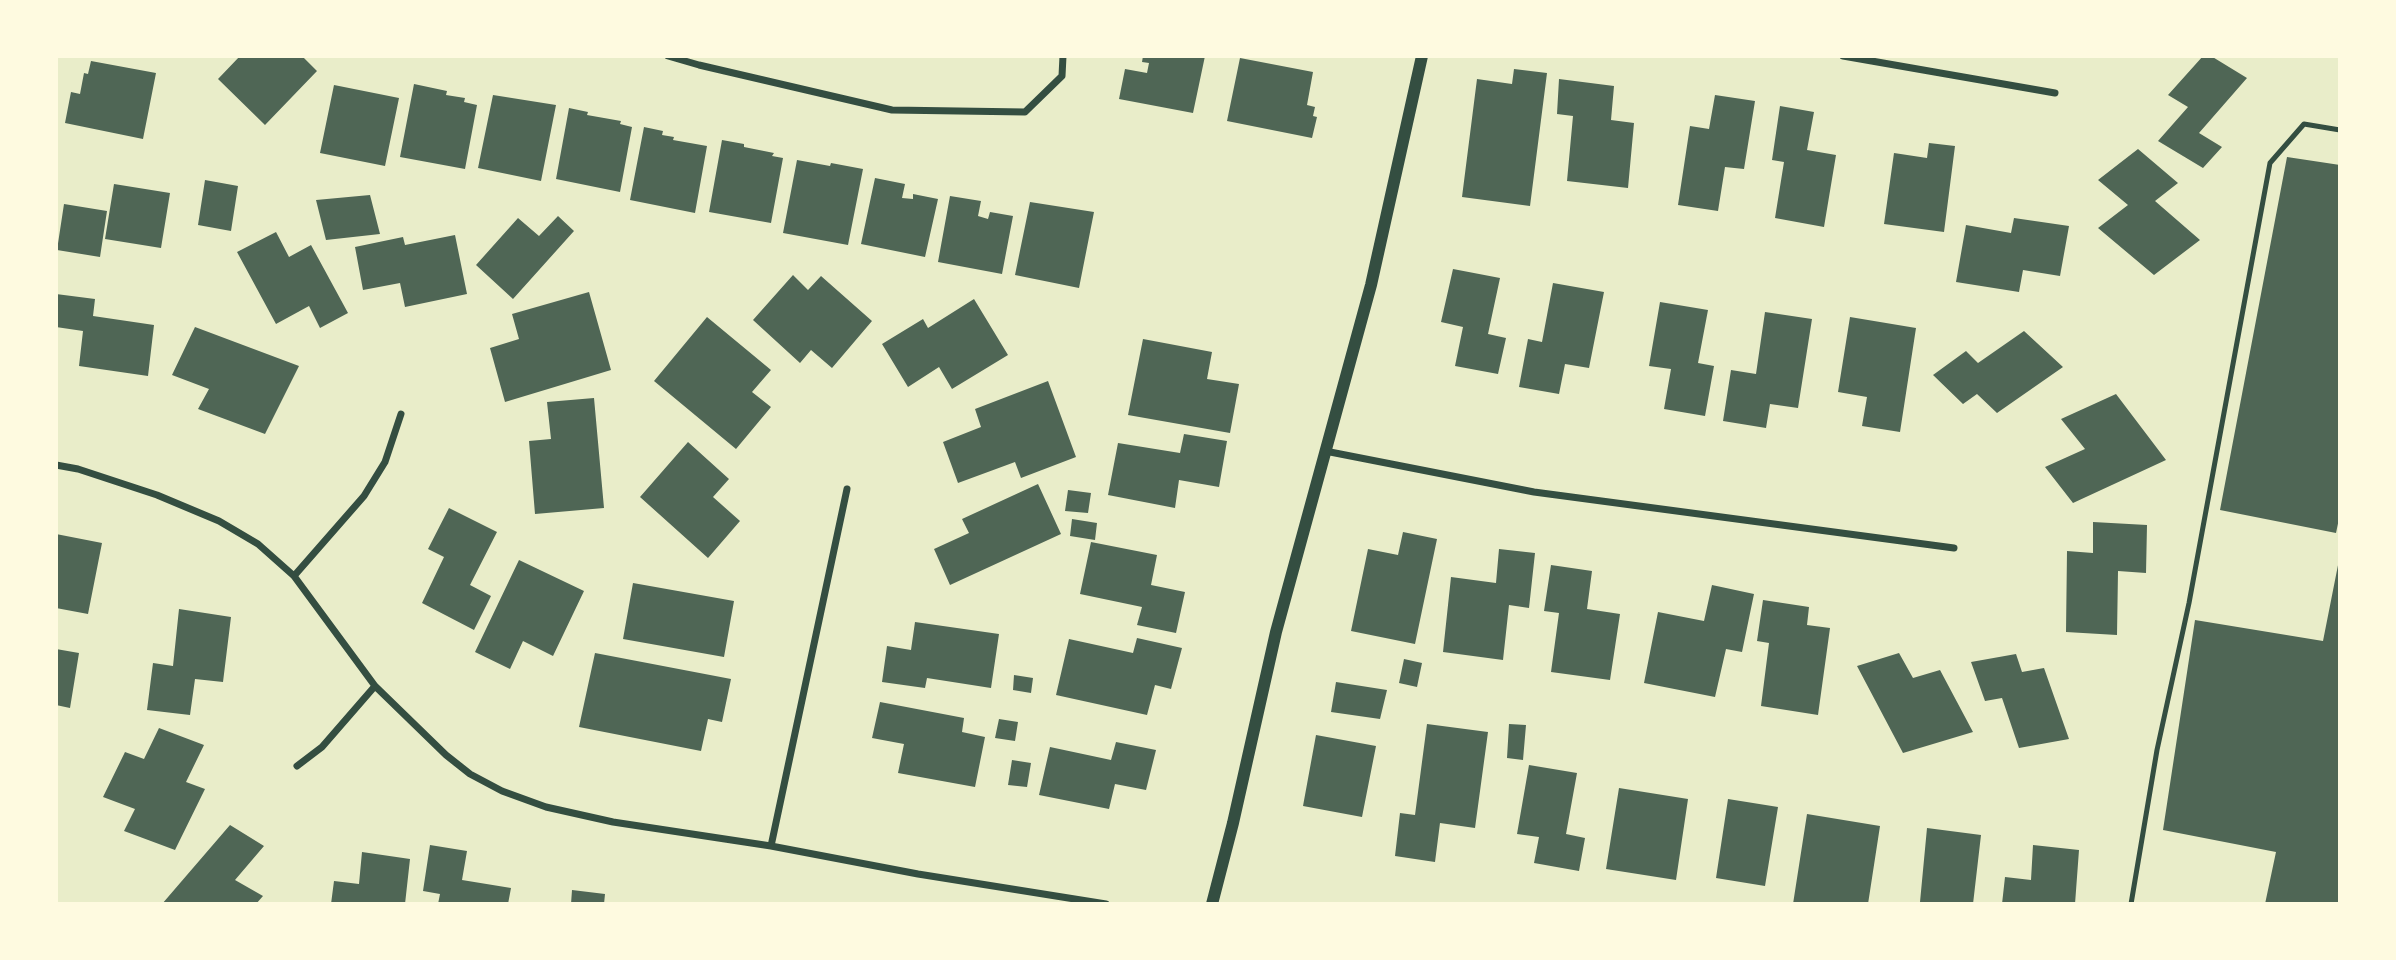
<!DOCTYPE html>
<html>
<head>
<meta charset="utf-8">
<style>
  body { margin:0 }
  #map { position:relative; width:2396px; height:960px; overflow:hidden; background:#e9edc9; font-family:Montserrat,sans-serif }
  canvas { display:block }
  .frame { position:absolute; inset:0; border:58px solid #fefae0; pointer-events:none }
</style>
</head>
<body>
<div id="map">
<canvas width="2396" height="960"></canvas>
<div class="frame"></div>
</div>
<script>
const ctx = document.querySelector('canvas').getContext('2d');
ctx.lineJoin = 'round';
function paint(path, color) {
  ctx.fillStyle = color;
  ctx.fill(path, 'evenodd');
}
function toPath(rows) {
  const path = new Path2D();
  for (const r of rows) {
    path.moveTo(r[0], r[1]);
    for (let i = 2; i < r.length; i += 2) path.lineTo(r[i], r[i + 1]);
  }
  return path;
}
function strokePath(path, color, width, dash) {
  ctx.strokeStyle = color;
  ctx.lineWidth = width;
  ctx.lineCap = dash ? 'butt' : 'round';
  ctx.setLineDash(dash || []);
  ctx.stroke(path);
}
paint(toPath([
  [240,56,302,56,317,71,265,125,218,79],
  [1143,56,1205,56,1193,113,1119,99,1125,69,1147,73,1149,63,1142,62],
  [2203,56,2211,56,2247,78,2199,133,2222,147,2203,168,2158,141,2188,107,2168,95],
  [1240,58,1313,72,1307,105,1315,107,1313,116,1317,117,1312,138,1227,121],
  [91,61,156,73,143,139,65,123,71,92,80,94,84,73,88,74],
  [1514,69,1547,73,1530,206,1462,197,1477,79,1512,84],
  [1559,79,1614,86,1611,120,1634,123,1628,188,1567,181,1573,116,1557,114],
  [414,84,447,91,446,95,465,98,464,102,477,105,465,169,400,157],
  [334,85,399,98,385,166,320,153],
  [493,95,556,105,541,181,478,168],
  [1715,95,1755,101,1744,169,1725,167,1718,211,1678,205,1690,126,1709,129],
  [1780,106,1814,112,1807,150,1836,155,1824,227,1775,218,1784,162,1772,160],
  [569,108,588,112,587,115,621,121,620,124,632,127,620,192,556,179],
  [644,127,663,131,662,135,674,137,673,140,707,146,695,213,630,200],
  [722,140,744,144,744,147,774,153,772,156,783,158,771,223,709,212],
  [1929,143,1955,146,1944,232,1884,224,1894,153,1927,158],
  [2138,149,2178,183,2155,201,2200,240,2154,275,2098,228,2128,205,2098,180],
  [2287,157,2340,165,2340,514,2336,533,2220,510],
  [797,160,830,166,831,163,863,169,848,245,783,233],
  [875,178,905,184,902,198,913,199,913,194,938,199,925,257,861,244],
  [205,180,238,186,231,231,198,225],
  [114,184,170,193,161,248,105,239],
  [370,195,380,234,326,240,316,200],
  [950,196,981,201,978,216,988,219,990,212,1013,216,1002,274,938,262],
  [1030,202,1094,212,1079,288,1015,275],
  [64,204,107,211,100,257,57,250],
  [558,216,574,231,513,299,476,265,518,218,539,236],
  [2014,218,2069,226,2060,276,2023,270,2019,292,1956,282,1966,225,2011,233],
  [276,232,289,257,311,245,348,313,320,328,309,306,276,324,237,252],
  [455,235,467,294,405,307,400,283,363,290,355,247,403,237,405,245],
  [1453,269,1500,278,1488,334,1506,338,1498,374,1455,366,1463,327,1441,322],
  [793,275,808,290,821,276,872,321,832,368,811,350,800,363,753,320],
  [1553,283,1604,292,1589,368,1565,364,1559,394,1519,387,1528,339,1542,342],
  [589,292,611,370,505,402,490,348,519,339,512,314],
  [56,294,95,299,93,316,154,325,148,376,79,366,83,331,56,327],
  [974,299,1008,355,952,389,939,367,908,387,882,344,923,319,928,328],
  [1660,302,1708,310,1698,363,1714,366,1705,416,1664,409,1671,369,1649,366],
  [1765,312,1812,319,1798,408,1770,404,1766,428,1723,421,1731,370,1756,374],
  [707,317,771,370,752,392,771,407,736,449,654,381],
  [1850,317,1916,328,1900,432,1862,426,1867,397,1838,392],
  [195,327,299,366,265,434,198,409,209,389,172,375],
  [2024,331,2063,367,1997,413,1977,394,1963,404,1933,375,1966,351,1978,363],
  [1143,339,1212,352,1207,379,1239,384,1230,433,1128,415],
  [1048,381,1076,457,1021,478,1015,462,958,483,943,442,981,427,975,409],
  [2116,394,2166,460,2073,503,2045,467,2085,449,2061,419],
  [594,398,604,508,535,514,529,441,551,439,547,402],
  [1184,434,1227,441,1219,487,1179,480,1175,508,1108,495,1118,443,1180,453],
  [688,442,729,479,713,497,740,521,708,558,640,497],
  [1038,484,1061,534,950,585,934,549,969,533,962,519],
  [1068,490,1091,493,1088,513,1065,511],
  [449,508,497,532,470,585,491,596,474,630,422,603,444,557,428,549],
  [1072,519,1097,523,1095,540,1070,536],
  [2093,522,2147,525,2146,573,2118,571,2117,635,2066,632,2067,551,2093,553],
  [1403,532,1437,539,1415,644,1351,631,1368,549,1398,555],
  [56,534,102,543,88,614,56,608],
  [1091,542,1157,555,1151,585,1185,592,1176,633,1137,625,1142,607,1080,594],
  [1499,549,1535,553,1529,608,1509,605,1503,660,1443,652,1451,577,1496,583],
  [519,560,584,591,553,656,523,641,510,669,475,652],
  [2339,560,2340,904,2265,904,2276,852,2163,830,2195,620,2323,641],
  [1551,565,1592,571,1587,609,1620,614,1610,680,1551,672,1559,613,1544,611],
  [633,583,734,601,724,657,623,639],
  [1712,585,1754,594,1742,652,1726,649,1715,697,1644,683,1658,612,1704,621],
  [1763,600,1809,607,1807,625,1830,628,1818,715,1761,706,1769,643,1757,641],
  [179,609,231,617,223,682,195,679,190,715,147,710,153,663,173,666],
  [915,622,999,634,991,688,927,678,925,688,882,682,887,646,911,650],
  [1137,638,1182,648,1171,689,1155,685,1147,715,1056,695,1069,639,1133,653],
  [56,649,79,653,70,708,56,705],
  [595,653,731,679,722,722,708,719,701,751,579,727],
  [1899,653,1913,678,1940,670,1973,732,1903,753,1857,666],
  [2016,654,2022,672,2044,668,2069,739,2019,748,2002,698,1985,701,1971,662],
  [1404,659,1422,663,1417,687,1399,683],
  [1014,675,1033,678,1031,693,1013,690],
  [1336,682,1387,690,1380,719,1331,712],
  [880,702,964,718,962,732,985,737,975,787,898,773,904,744,872,738],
  [999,719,1018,722,1015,741,995,738],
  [1427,724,1488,732,1475,828,1440,823,1435,862,1395,856,1400,813,1415,815],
  [1509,724,1526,725,1523,760,1507,758],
  [159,728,204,745,186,782,205,789,175,850,124,831,135,809,103,797,125,752,144,759],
  [1316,735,1376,746,1362,817,1303,806],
  [1116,742,1156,750,1146,790,1115,784,1109,809,1039,795,1050,747,1111,760],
  [1012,760,1031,763,1027,787,1008,785],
  [1529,765,1577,773,1566,834,1585,838,1579,871,1534,863,1539,837,1517,834],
  [1619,788,1688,799,1676,880,1606,869],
  [1728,799,1778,807,1765,886,1716,878],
  [1807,814,1880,826,1868,904,1793,904],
  [230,825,264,846,235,880,263,896,256,904,162,904],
  [1927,828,1981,835,1973,904,1920,902],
  [430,845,467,851,462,880,511,888,508,904,438,904,440,894,423,891],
  [2033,845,2079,850,2075,904,2002,904,2005,877,2031,880],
  [362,852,410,859,405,904,331,904,334,881,359,884],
  [572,890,605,894,604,904,571,904]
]), '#4f6655');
strokePath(toPath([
  [2131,904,2157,750,2189,603,2270,163,2304,124,2340,130]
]), '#344e41', 5);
strokePath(toPath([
  [668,56,699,65,892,110,1025,112,1062,76,1063,56],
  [1843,56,2055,93],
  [1325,451,1534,492,1954,548],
  [56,465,78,469,157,495,219,521,258,544,294,576,375,686,446,755,470,774,502,791,546,807,613,822,771,846,918,874,1106,904],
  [294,576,364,496,385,462,401,414],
  [297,766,322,747,375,686],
  [771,846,847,489]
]), '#344e41', 7);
strokePath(toPath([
  [1212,904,1233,823,1276,632,1371,285,1422,56]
]), '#344e41', 12);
</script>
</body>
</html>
